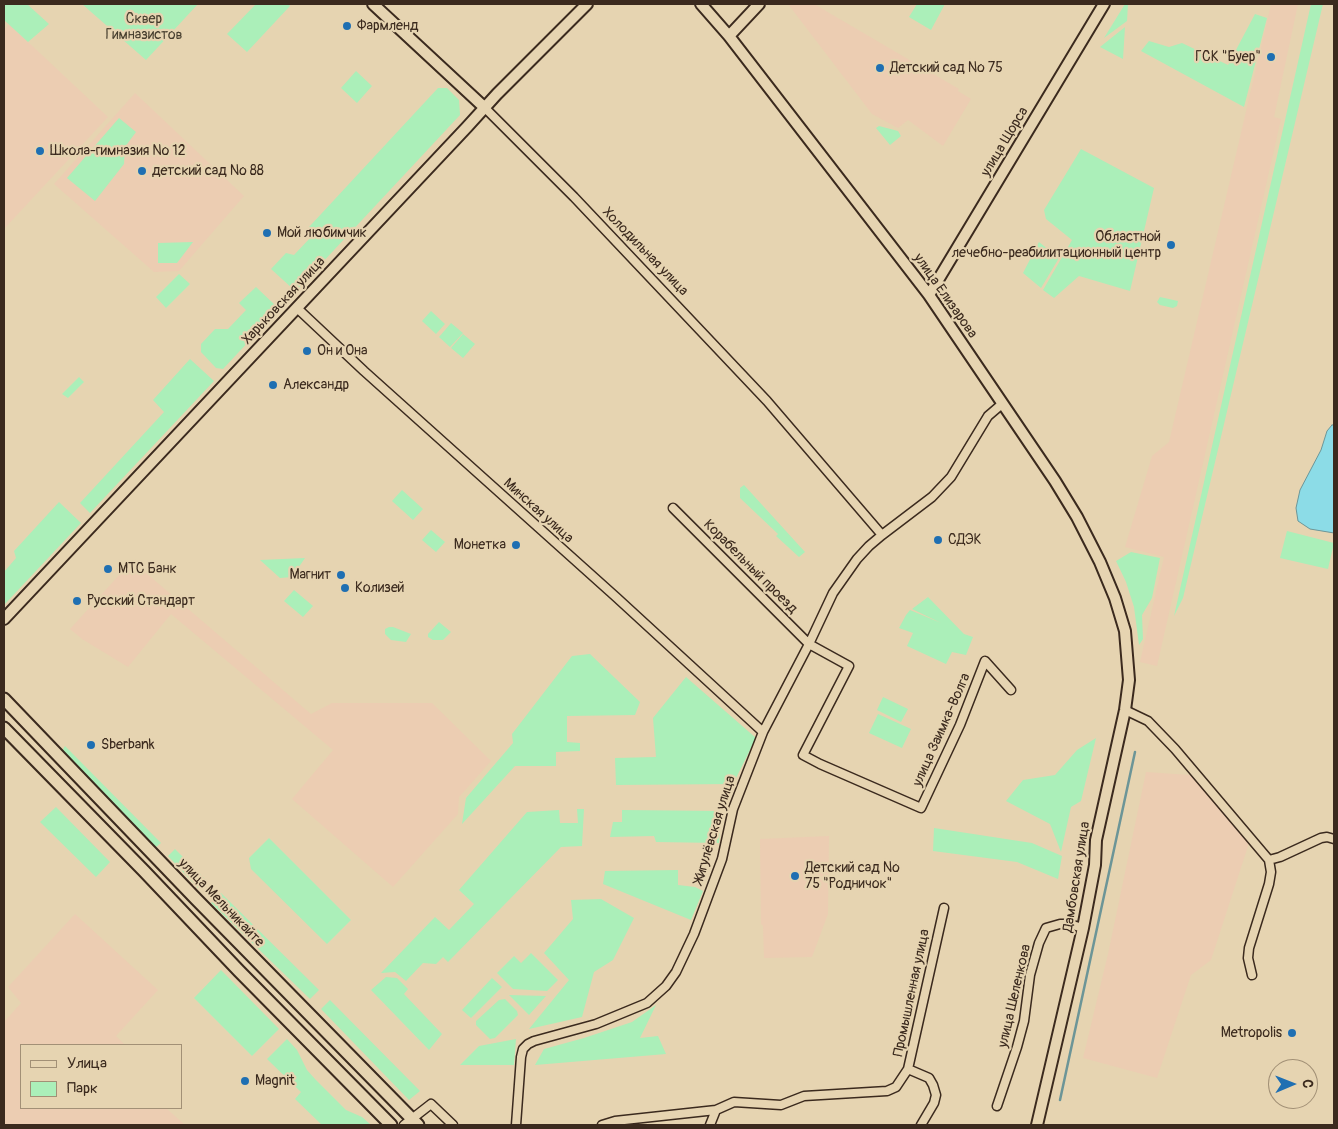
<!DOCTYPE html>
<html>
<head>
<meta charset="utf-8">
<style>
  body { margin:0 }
  #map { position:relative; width:1338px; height:1129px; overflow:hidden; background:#e6d4b1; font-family:Pangolin,sans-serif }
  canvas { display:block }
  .frame { position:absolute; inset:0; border:5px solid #3b2a1e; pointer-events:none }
  .legend { position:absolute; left:20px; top:1044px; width:162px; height:65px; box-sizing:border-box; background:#e6d4b1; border:1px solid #a29076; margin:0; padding:6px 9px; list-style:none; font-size:15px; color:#3b2a1e }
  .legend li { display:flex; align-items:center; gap:10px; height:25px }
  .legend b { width:25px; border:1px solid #a29076 }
  .north { position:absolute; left:1268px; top:1059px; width:50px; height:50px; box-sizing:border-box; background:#e6d4b1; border:1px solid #a29076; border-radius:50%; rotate:89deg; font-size:14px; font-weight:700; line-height:20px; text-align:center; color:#3b2a1e }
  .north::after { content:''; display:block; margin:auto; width:18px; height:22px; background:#1f6fb2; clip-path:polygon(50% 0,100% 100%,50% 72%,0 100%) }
</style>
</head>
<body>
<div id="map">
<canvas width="1338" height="1129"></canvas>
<div class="frame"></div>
<ul class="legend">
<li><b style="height:6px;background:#e6d4b1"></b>Улица</li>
<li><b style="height:14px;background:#abefb9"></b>Парк</li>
</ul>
<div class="north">С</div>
</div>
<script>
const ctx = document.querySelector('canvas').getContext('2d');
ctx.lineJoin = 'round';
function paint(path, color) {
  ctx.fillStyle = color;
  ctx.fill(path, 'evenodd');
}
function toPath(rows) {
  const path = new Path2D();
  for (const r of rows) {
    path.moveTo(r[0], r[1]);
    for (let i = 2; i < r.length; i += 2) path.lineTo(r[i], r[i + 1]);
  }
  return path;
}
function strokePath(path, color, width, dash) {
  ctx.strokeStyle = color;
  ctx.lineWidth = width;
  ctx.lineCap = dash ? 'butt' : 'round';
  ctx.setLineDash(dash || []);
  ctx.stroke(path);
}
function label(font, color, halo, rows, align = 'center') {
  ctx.font = font + ' Pangolin,sans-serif';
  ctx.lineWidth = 4.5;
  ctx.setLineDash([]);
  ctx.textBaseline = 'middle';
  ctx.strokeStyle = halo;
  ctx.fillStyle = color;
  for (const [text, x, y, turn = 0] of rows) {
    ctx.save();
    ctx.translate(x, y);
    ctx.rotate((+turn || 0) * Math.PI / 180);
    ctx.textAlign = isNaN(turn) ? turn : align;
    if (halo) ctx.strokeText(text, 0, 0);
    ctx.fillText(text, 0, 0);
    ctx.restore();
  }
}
paint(toPath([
  [788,4,814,4,959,89,958,91,971,99,943,146,908,120,898,128,872,114],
  [1271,4,1298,4,1274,117,1281,119,1157,666,1140,662,1164,557,1125,547,1152,456,1169,442],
  [9,24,108,117,4,229,4,30],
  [135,93,244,196,179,271,154,272,54,184],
  [132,561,311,714,332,703,432,703,491,761,459,797,458,814,393,887,292,799,333,750,171,614,128,667,82,639,70,629],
  [1146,772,1190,775,1249,843,1211,960,1191,975,1157,1078,1083,1058,1108,954],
  [829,836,828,914,812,957,764,958,763,926,761,924,760,839],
  [75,914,158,990,116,1036,125,1045,21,1045,21,1108,166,1108,185,1125,4,1125,4,1022,21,1003,8,987]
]), '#eccdb2');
paint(toPath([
  [4,4,27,4,49,24,28,42,4,20],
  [82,4,198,4,146,60],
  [256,4,288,4,290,6,247,52,227,34],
  [917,4,945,4,931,30,909,17],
  [1125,4,1128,4,1127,21,1104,38],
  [1311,4,1323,4,1183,598,1174,616],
  [1255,14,1267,18,1244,107,1141,51,1149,41,1169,47,1182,43,1228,65],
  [1125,27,1123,59,1100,47],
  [356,71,372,86,357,103,341,88],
  [438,88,447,88,459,100,460,115,223,369,216,368,201,352,201,344,215,329,228,329,246,310,239,303,256,287,276,306,293,289,271,269,286,253,294,255,311,237,309,227],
  [119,118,136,132,125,147,124,164,95,201,67,178],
  [879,126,898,131,901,136,890,145,876,128],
  [1081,149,1154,188,1130,291,1079,276,1054,298,1043,290,1072,240,1046,219,1044,210],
  [193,242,177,263,158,263,158,243],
  [1039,242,1059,258,1041,288,1023,273],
  [179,274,190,284,166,308,156,297],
  [1160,297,1178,301,1177,306,1173,308,1160,305,1157,302],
  [431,311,445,324,436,334,422,321],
  [451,323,463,333,450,347,439,337],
  [463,334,475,344,463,358,451,348],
  [190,359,214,381,90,513,80,503,164,412,153,400],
  [79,377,84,382,68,398,62,394],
  [744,485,805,552,799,557,776,536,778,534,740,498,740,488],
  [402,490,423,509,413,520,392,501],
  [59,502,81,523,4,605,4,572,16,558,14,551],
  [431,530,445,542,436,552,422,540],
  [1287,531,1334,543,1328,569,1280,558],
  [1131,552,1160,558,1152,598,1142,615,1143,639,1139,645,1134,607,1126,582,1116,561],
  [305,558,292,577,280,578,260,560],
  [294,590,313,606,303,617,284,601],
  [928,597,964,634,973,637,966,655,952,652,946,664,907,646,913,633,899,628,906,615,910,610,941,623,912,609],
  [439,622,451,632,443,640,433,640,428,637,428,634],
  [389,627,393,627,411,634,406,642,391,640,385,634,385,629],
  [590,654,640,702,635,715,567,716,567,742,580,743,580,751,556,752,556,766,515,766,462,824,466,798,513,743,512,734,572,656],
  [686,677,756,738,733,784,616,785,615,758,656,757,653,718],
  [883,697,908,709,901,722,877,710],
  [878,714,911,729,902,748,869,733],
  [1096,738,1081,801,1071,807,1061,852,1050,824,1006,801,1023,780,1055,775,1077,750],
  [65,746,161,843,156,847,62,751],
  [56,807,110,862,96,877,40,822],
  [577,809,584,809,582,846,561,847,448,962,443,957,436,964,423,963,406,981,395,972,381,973,435,917,449,930,474,904,459,890,527,812,559,810,560,823,578,823],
  [622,810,721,811,719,843,656,842,654,836,610,837,613,822,622,822],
  [934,828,1032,843,1062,856,1058,879,1017,862,933,851],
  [269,838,351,920,327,944,251,869,249,858],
  [175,849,206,880,198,888,168,856],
  [678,870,678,885,695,887,703,891,691,920,603,884,605,871],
  [221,893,319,990,310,999,211,903],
  [601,899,634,918,613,960,594,972,582,1017,529,1029,569,980,544,953,573,919,571,900],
  [531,953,558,980,547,991,513,989,497,973,514,956,521,963],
  [221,970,279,1029,252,1056,194,998],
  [386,977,397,978,408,989,404,994,442,1034,429,1050,371,990],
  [492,978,502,987,471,1018,462,1010],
  [509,995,546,996,529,1015],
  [505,999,517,1011,518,1015,495,1038,490,1039,476,1025,476,1021,499,1000],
  [330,1000,420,1091,409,1100,321,1009],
  [656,1005,640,1038,658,1036,666,1054,535,1065,544,1049,584,1038,632,1022],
  [287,1039,297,1050,307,1070,315,1079,346,1110,362,1117,371,1125,322,1125,295,1099,301,1092,267,1059],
  [516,1039,514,1065,460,1065,479,1046]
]), '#abefb9');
const water = toPath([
  [1332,425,1334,425,1334,533,1310,529,1298,521,1296,508,1300,490,1321,450,1327,431,1332,425]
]);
paint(water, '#8cdce7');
strokePath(water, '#6c9597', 1);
strokePath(toPath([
  [1060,1100,1135,752]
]), '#6c9597', 2.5);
const minor = toPath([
  [485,108,574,197,767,401,882,535],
  [297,308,364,371,616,597,763,732],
  [673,508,809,644,849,666,803,755,820,764,921,808,960,725,985,661,1011,690],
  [1125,710,1148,721,1175,749,1269,860,1271,872,1269,884,1249,948,1248,958,1252,975],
  [1269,860,1280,857,1321,838,1327,837,1334,839],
  [997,1106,1017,1047,1024,1021,1030,975,1039,943,1046,928,1060,924,1069,924,1083,928],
  [404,1125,431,1104,453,1125],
  [516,1125,521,1057,523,1049,528,1044,534,1041,596,1024,647,1003,666,986,676,972,694,934,722,859,733,809,763,732,809,644,833,593,857,559,869,546,882,535,932,497,951,477,988,416,1002,404],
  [602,1125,615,1121,716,1110,734,1102,781,1105,804,1096,887,1091,896,1087,908,1069],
  [710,1125,716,1110],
  [921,1125,934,1103,936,1095,933,1085,929,1078,908,1069,944,908]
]);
const tertiary = toPath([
  [373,4,485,108],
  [701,4,729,36,929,295,1055,481,1077,517,1100,562,1115,598,1125,631,1129,680,1125,710,1096,840,1095,865,1083,928,1037,1125],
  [729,36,759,4],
  [929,295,1104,4],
  [4,619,467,127,497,94,587,4]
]);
const secondary = toPath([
  [4,699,196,899,418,1125],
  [4,728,144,871,239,971,391,1125]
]);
strokePath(minor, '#3b2a1e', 11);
strokePath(tertiary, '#3b2a1e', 14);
strokePath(secondary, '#3b2a1e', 15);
strokePath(minor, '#e6d4b1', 8);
strokePath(tertiary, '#e6d4b1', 10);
strokePath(secondary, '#e6d4b1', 11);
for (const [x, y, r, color] of [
  [347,26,5,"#1f6fb2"],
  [1271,57,5,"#1f6fb2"],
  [880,68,5,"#1f6fb2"],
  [40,151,5,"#1f6fb2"],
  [142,171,5,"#1f6fb2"],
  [267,233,5,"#1f6fb2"],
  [1171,245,5,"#1f6fb2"],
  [307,351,5,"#1f6fb2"],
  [273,385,5,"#1f6fb2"],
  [938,540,5,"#1f6fb2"],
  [516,545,5,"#1f6fb2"],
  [108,569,5,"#1f6fb2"],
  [341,575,5,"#1f6fb2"],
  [345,588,5,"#1f6fb2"],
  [77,601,5,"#1f6fb2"],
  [91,745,5,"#1f6fb2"],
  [795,876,5,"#1f6fb2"],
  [1292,1033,5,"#1f6fb2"],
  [245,1081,5,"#1f6fb2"]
]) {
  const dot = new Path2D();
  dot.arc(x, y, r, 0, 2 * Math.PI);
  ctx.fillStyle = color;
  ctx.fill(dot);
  strokePath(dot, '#e6d4b1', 2);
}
label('14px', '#463e2e', '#e6d4b1', [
  ["Сквер",144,19],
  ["Гимназистов",144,35]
]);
label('14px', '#3b2a1e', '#e6d4b1', [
  ["Фармленд",357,26],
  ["ГСК \"Буер\"",1261,57,"right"],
  ["Детский сад № 75",890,68],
  ["Школа-гимназия № 12",50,151],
  ["детский сад № 88",152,171],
  ["Мой любимчик",277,233],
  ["Областной",1161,237,"right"],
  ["лечебно-реабилитационный центр",1161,253,"right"],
  ["Он и Она",317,351],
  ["Александр",283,385],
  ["СДЭК",948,540],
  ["Монетка",506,545,"right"],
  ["МТС Банк",118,569],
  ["Магнит",331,575,"right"],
  ["Колизей",355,588],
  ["Русский Стандарт",87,601],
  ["Sberbank",101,745],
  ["Детский сад №",805,868],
  ["75 \"Родничок\"",805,884],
  ["Metropolis",1282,1033,"right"],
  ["Magnit",255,1081]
], 'left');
label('14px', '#3b2a1e', '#e6d4b1', [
  ["улица Щорса",1005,142,-59],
  ["Холодильная улица",645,252,46],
  ["улица Елизарова",945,296,55],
  ["Харьковская улица",284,301,-47],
  ["Минская улица",538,511,42],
  ["Корабельный проезд",750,567,45],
  ["улица Заимка-Волга",942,730,-66],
  ["Жигулёвская улица",715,830,-73],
  ["Дамбовская улица",1077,877,-81],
  ["улица Мельникайте",221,903,46],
  ["Промышленная улица",912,993,-78],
  ["улица Шеленкова",1015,996,-77]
]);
</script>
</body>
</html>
